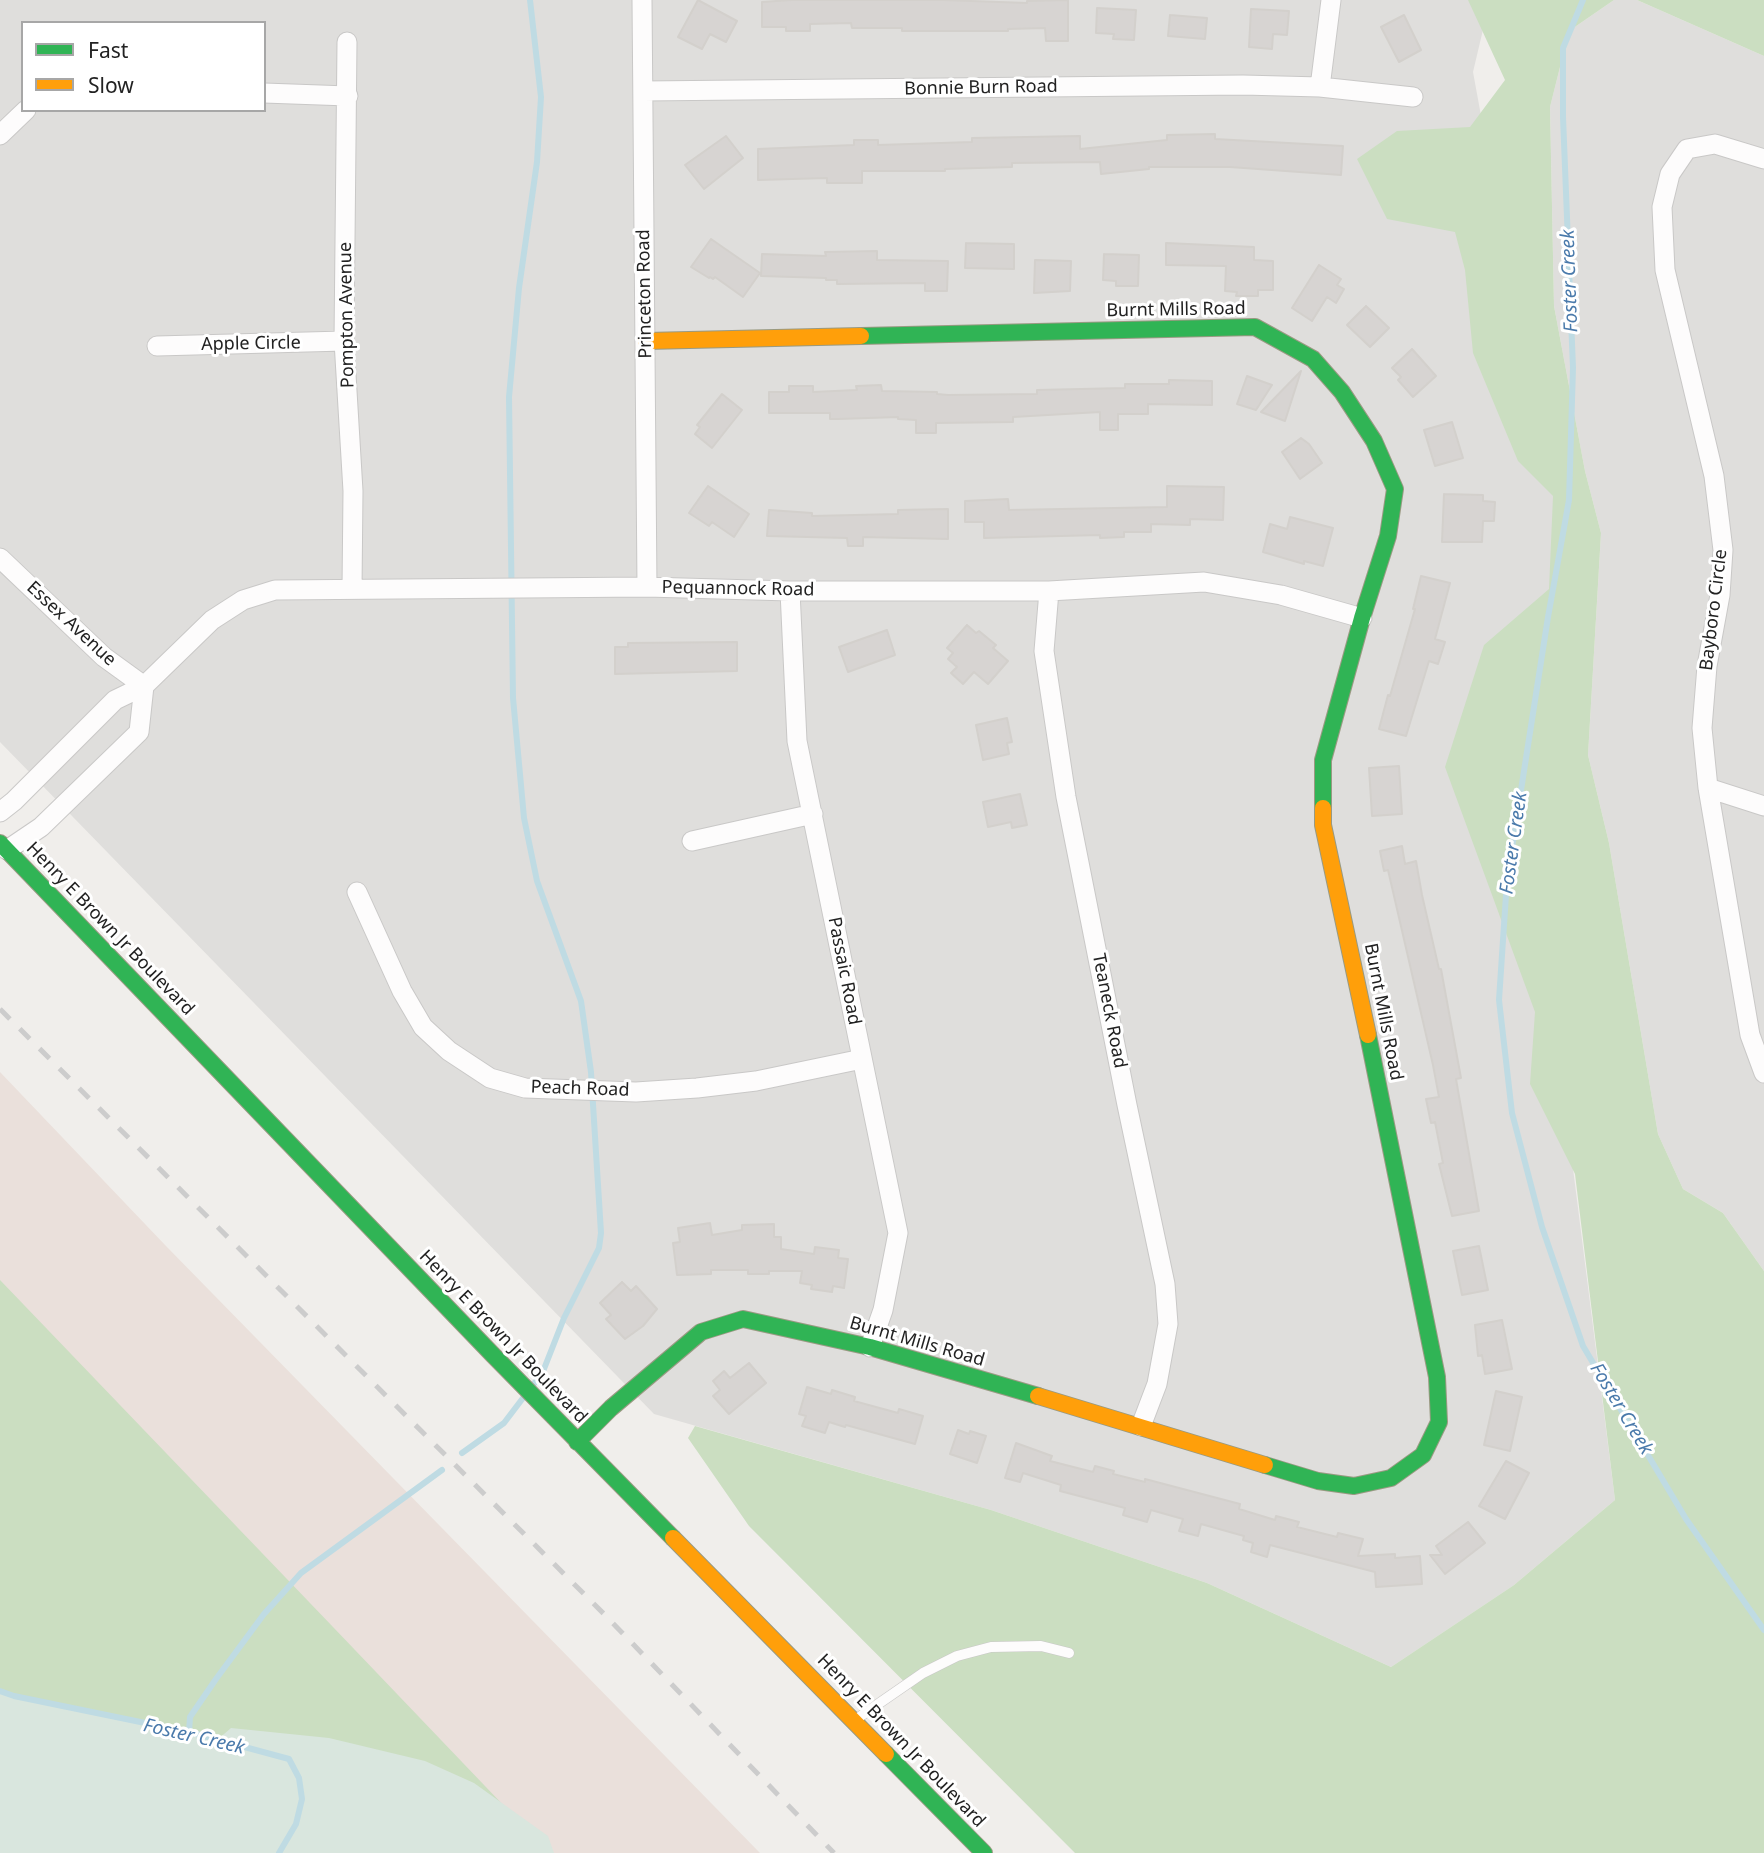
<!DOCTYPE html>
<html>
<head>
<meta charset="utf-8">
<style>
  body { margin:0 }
  #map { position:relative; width:1764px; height:1853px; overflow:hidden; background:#f0eeeb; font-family:"Noto Sans",sans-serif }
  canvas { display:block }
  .legend { position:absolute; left:21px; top:21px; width:245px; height:91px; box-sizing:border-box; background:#fff; border:2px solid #a7a7a7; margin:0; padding:9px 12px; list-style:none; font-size:21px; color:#222 }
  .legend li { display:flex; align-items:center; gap:14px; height:35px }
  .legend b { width:35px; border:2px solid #a7a7a7 }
</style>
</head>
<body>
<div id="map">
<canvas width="1764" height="1853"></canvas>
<ul class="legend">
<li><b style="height:9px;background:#30b455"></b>Fast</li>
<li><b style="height:9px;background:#ff9f0a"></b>Slow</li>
</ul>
</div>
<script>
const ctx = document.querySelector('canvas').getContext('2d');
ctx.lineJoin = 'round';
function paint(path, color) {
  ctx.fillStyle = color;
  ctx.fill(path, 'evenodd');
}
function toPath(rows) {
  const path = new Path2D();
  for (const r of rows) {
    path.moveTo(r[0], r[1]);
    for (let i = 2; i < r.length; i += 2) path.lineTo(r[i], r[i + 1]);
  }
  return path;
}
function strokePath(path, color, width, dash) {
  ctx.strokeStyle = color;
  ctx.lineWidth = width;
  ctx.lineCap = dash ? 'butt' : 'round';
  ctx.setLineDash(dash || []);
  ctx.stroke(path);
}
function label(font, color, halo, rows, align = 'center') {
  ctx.font = font + ' "Noto Sans",sans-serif';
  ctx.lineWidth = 6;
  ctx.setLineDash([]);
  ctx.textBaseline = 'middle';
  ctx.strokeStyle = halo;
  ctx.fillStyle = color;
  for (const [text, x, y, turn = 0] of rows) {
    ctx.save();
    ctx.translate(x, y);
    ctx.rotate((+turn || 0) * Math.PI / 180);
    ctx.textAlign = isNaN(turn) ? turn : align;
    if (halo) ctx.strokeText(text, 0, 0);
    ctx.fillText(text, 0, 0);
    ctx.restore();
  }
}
paint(toPath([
  [0,0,1490,0,1473,72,1521,334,1566,538,1544,940,1615,1500,1514,1585,1391,1667,1207,1583,991,1510,654,1414,0,742],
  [23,23,264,23,264,110,23,110],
  [1614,0,1637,0,1764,56,1764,1271,1723,1213,1683,1189,1658,1134,1609,843,1588,755,1601,533,1585,471,1554,306,1550,107,1569,31]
]), '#dfdedc');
paint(toPath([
  [0,1072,166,1246,760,1853,0,1853]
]), '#eae0db');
paint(toPath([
  [1468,0,1614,0,1569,31,1550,107,1554,306,1585,471,1601,533,1588,755,1609,843,1658,1134,1683,1189,1723,1213,1764,1271,1764,1853,1075,1853,749,1526,688,1438,695,1426,991,1510,1207,1583,1391,1667,1514,1585,1615,1500,1575,1174,1530,1084,1535,1012,1445,767,1484,645,1549,589,1553,496,1518,461,1473,353,1465,270,1455,232,1387,219,1357,159,1397,131,1470,127,1505,80],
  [1637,0,1764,0,1764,56],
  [0,1280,333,1627,549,1853,0,1853]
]), '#cbdec1');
paint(toPath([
  [0,1691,14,1696,217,1740,231,1728,329,1738,425,1761,474,1783,548,1836,554,1853,0,1853]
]), '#d9e6de');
strokePath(toPath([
  [530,0,541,97,537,162,519,288,509,397,513,698,524,818,537,881,581,1001,591,1072,601,1233,599,1248,564,1318,542,1374,532,1386],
  [1583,0,1563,48,1563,117,1573,368,1569,500,1548,617,1507,880,1499,1000,1512,1113,1542,1227,1583,1346,1686,1519,1764,1630],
  [462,1453,504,1423,523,1398],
  [0,1691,14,1696,189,1732,289,1759,299,1778,302,1799,296,1824,279,1853],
  [189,1732,190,1717,216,1679,264,1614,301,1573,442,1470]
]), '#bfdbe3', 6);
const building = toPath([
  [698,0,737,21,726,42,710,34,702,49,678,37,698,0],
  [791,0,943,0,1027,3,1027,1,1068,0,1068,41,1046,41,1045,28,1008,29,1008,31,902,31,902,28,852,28,851,23,810,24,810,31,786,31,786,27,762,27,762,2,791,0],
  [1097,8,1136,10,1134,40,1113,39,1114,34,1096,33,1097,8],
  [1251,9,1289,11,1287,35,1273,34,1272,49,1249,47,1251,9],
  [1170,15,1207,18,1205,39,1168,36,1170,15],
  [1404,15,1421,50,1399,62,1381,27,1404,15],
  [1215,134,1215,139,1343,146,1341,175,1230,167,1149,167,1149,169,1101,174,1100,162,1012,163,1012,167,945,169,945,171,862,171,862,183,827,183,827,178,758,180,758,149,854,145,854,140,878,140,878,145,972,142,972,138,1080,136,1080,149,1167,140,1167,135,1215,134],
  [726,136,743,158,704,189,685,165,726,136],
  [711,239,760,273,743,297,715,277,713,279,710,277,709,278,691,267,711,239],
  [966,243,1014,244,1014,269,965,268,966,243],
  [1166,243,1254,247,1254,260,1273,261,1273,290,1258,290,1258,296,1236,296,1237,292,1225,291,1226,266,1166,265,1166,243],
  [877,251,877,260,948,261,947,291,925,291,925,283,837,284,837,280,826,280,826,278,761,276,762,254,826,256,825,252,877,251],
  [1104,254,1139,255,1138,286,1116,286,1116,281,1103,280,1104,254],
  [1035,260,1071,261,1070,291,1034,293,1035,260],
  [1319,265,1341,279,1337,285,1344,289,1336,303,1327,297,1312,321,1292,308,1319,265],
  [1366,306,1389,328,1370,347,1347,325,1366,306],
  [1412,349,1436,376,1413,397,1398,380,1401,377,1392,368,1412,349],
  [1301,371,1285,421,1261,412,1301,371],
  [1247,376,1272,385,1256,410,1237,404,1247,376],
  [1169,380,1212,381,1212,405,1148,404,1148,414,1118,414,1118,430,1100,430,1100,412,1013,417,1013,422,936,423,936,433,916,433,916,420,898,419,898,417,838,419,830,419,830,413,769,413,769,392,789,392,789,386,813,386,813,392,857,390,856,386,881,385,882,391,937,392,937,394,948,395,1037,394,1037,390,1125,388,1125,384,1169,384,1169,380],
  [722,394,742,410,712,448,695,434,700,427,697,425,722,394],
  [1452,422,1463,458,1435,466,1424,430,1452,422],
  [1301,438,1309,444,1322,463,1300,479,1282,452,1301,438],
  [708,486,749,514,734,537,712,522,709,526,689,513,708,486],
  [1167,486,1224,487,1223,520,1190,519,1190,525,1151,524,1151,532,1124,532,1124,537,1100,538,1100,535,984,538,984,522,965,522,965,501,1008,499,1009,510,1167,507,1167,486],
  [1444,494,1483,495,1483,501,1495,502,1494,521,1483,521,1482,542,1442,542,1444,494],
  [948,509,948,539,863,537,863,546,848,546,847,538,767,536,769,510,812,513,812,516,898,514,898,510,948,509],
  [1290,517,1333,528,1323,566,1304,561,1304,564,1263,552,1270,524,1287,529,1290,517],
  [1421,576,1450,583,1435,639,1445,642,1438,664,1429,661,1406,736,1379,729,1388,695,1390,696,1415,609,1413,609,1421,576],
  [967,625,976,633,979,631,996,645,993,648,1008,661,988,684,974,672,963,684,951,673,957,667,948,659,953,653,947,648,967,625],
  [887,630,895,655,848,672,839,647,887,630],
  [737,642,737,671,615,674,615,647,628,647,628,643,737,642],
  [1007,718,1012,742,1007,743,1009,754,983,760,976,725,1007,718],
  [1399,766,1402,814,1372,816,1369,768,1399,766],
  [1020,794,1027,825,1012,828,1011,822,988,827,983,802,1020,794],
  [1402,846,1405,864,1416,861,1422,895,1439,969,1441,969,1461,1078,1456,1079,1479,1211,1452,1216,1439,1164,1443,1163,1435,1122,1431,1123,1426,1099,1439,1097,1433,1065,1388,870,1384,871,1380,851,1402,846],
  [710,1223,712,1235,742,1230,742,1225,774,1224,774,1237,781,1237,781,1249,814,1254,815,1247,839,1250,838,1258,848,1259,844,1288,833,1286,832,1292,811,1289,812,1285,800,1283,802,1271,769,1271,769,1274,748,1274,748,1270,711,1270,711,1274,677,1275,673,1243,680,1242,678,1228,710,1223],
  [1479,1246,1488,1290,1462,1295,1453,1251,1479,1246],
  [622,1282,631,1291,636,1286,657,1309,643,1326,625,1339,606,1319,611,1315,600,1303,622,1282],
  [1502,1320,1512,1369,1485,1374,1482,1355,1478,1356,1475,1325,1502,1320],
  [749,1363,766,1383,729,1414,713,1396,720,1390,713,1381,724,1371,730,1378,749,1363],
  [807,1387,831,1394,832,1390,855,1397,854,1401,898,1413,899,1409,923,1416,915,1444,846,1425,845,1427,829,1422,825,1433,802,1426,806,1416,799,1414,807,1387],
  [1496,1391,1522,1397,1510,1451,1484,1445,1496,1391],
  [958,1430,969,1434,970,1431,986,1436,977,1463,950,1454,958,1430],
  [1016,1443,1052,1456,1050,1461,1093,1472,1095,1466,1114,1471,1113,1474,1145,1482,1145,1479,1240,1504,1239,1509,1275,1520,1276,1516,1299,1522,1297,1527,1337,1537,1338,1533,1363,1539,1358,1556,1395,1554,1395,1558,1420,1556,1422,1584,1376,1587,1375,1572,1270,1545,1267,1557,1251,1552,1253,1543,1243,1540,1244,1536,1201,1524,1198,1536,1179,1531,1183,1519,1151,1510,1147,1522,1123,1515,1125,1508,1060,1491,1061,1485,1023,1473,1020,1482,1005,1478,1016,1443],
  [1506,1461,1529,1473,1505,1519,1479,1506,1506,1461],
  [1468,1522,1485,1543,1445,1574,1430,1555,1442,1555,1436,1546,1468,1522]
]);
paint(building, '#d7d4d2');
strokePath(building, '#d3d0cc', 2);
const lane = toPath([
  [855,1720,923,1673,957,1656,991,1647,1041,1646,1069,1653]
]);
const street = toPath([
  [642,0,647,587],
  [347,42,344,341,353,491,352,589],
  [1320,87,1413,97],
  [643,91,1243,85,1320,87,1331,0],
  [264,93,348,96],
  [0,135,26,110],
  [1764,159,1715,144,1687,149,1670,174,1662,207,1665,270,1714,476,1723,550,1720,595,1707,666,1702,728,1708,788,1750,1035,1764,1073],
  [157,346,344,341],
  [0,558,104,657,144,686],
  [790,591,797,741,898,1233,883,1310,870,1347],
  [1049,591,1044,651,1066,797,1127,1105,1165,1284,1168,1324,1157,1384,1141,1426],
  [1708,788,1764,806],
  [0,812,14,801,115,700,144,686,212,620,243,600,275,590,647,587,790,591,1049,591,1204,582,1281,595,1362,618],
  [692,841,813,814],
  [7,850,41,827,139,732,144,686],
  [357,892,402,991,423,1027,449,1051,490,1078,525,1088,636,1092,697,1088,756,1081,862,1059]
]);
const fast = toPath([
  [861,336,1255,327,1313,359,1342,392,1374,441,1395,489,1388,536,1362,618,1323,760,1323,808],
  [0,843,493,1355,673,1538],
  [577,1442,611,1408,701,1332,743,1319,870,1347,1038,1396],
  [1265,1465,1318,1481,1354,1486,1391,1478,1423,1455,1439,1422,1437,1377,1368,1035],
  [886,1754,984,1853]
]);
const slow = toPath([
  [646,341,861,336],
  [1323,808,1323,825,1368,1035],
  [1038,1396,1265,1465],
  [673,1538,886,1754]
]);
strokePath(lane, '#c9c8c7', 11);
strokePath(street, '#c9c8c7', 21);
strokePath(fast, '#999a82', 18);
strokePath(slow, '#999a82', 18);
strokePath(lane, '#fdfcfc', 10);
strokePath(street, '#fdfcfc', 19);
strokePath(fast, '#30b455', 16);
strokePath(slow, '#ff9f0a', 16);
strokePath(toPath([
  [0,1009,605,1615,834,1853]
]), '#ccc', 5, [14, 14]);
label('18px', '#222', '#fff', [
  ["Bonnie Burn Road",981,88,-1],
  ["Princeton Road",645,294,-91],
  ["Burnt Mills Road",1176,310,-1],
  ["Pompton Avenue",347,315,-91],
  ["Apple Circle",251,344,-1],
  ["Pequannock Road",738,589,1],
  ["Bayboro Circle",1714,610,-83],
  ["Essex Avenue",71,624,43],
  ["Henry E Brown Jr Boulevard",110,929,46],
  ["Passaic Road",844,971,79],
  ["Teaneck Road",1109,1011,79],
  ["Burnt Mills Road",1383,1012,79],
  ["Peach Road",580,1089,2],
  ["Henry E Brown Jr Boulevard",503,1337,46],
  ["Burnt Mills Road",917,1342,16],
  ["Henry E Brown Jr Boulevard",901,1741,46]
]);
label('italic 19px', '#4a7aab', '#fff', [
  ["Foster Creek",1570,281,-92],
  ["Foster Creek",1514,843,-82],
  ["Foster Creek",1621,1409,59],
  ["Foster Creek",194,1737,13]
]);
</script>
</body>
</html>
